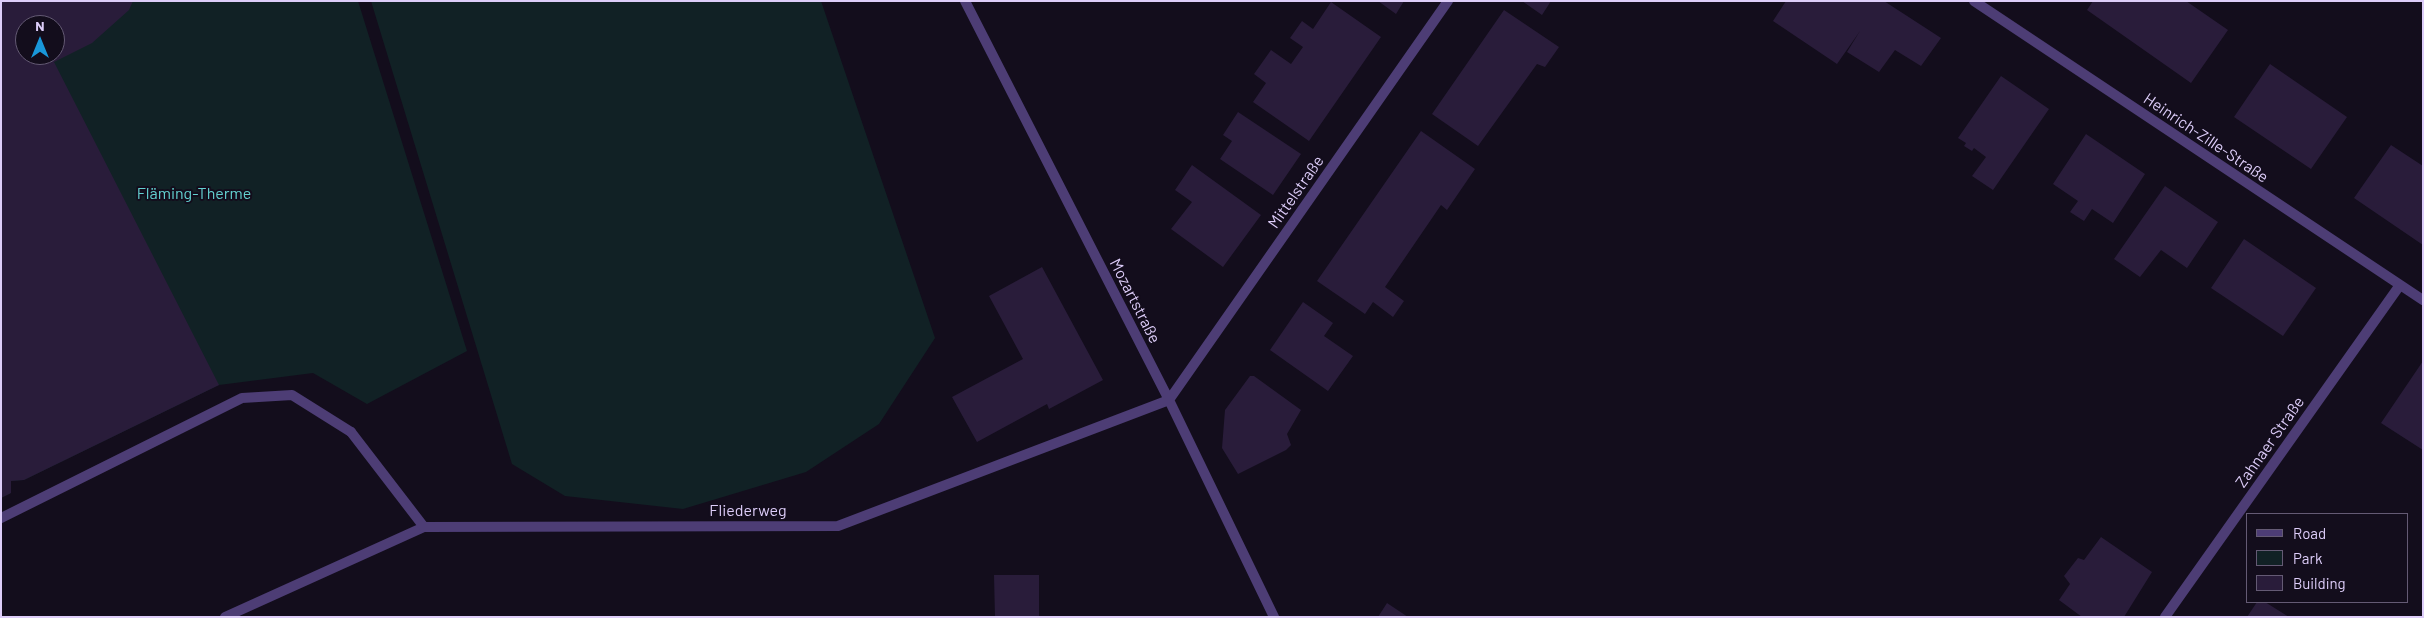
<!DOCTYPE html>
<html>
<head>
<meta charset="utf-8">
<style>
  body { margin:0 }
  #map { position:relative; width:2424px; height:618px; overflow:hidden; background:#130d1c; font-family:Barlow,sans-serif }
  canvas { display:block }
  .frame { position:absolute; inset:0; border:2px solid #ddcdf9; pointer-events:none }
  .legend { position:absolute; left:2246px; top:513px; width:162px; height:90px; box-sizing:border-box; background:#130d1c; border:1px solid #645a74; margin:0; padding:6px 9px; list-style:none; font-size:15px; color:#ddcdf9 }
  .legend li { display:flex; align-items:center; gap:10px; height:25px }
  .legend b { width:25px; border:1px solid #645a74 }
  .north { position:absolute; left:15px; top:15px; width:50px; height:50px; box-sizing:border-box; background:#130d1c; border:1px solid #645a74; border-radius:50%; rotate:0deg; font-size:14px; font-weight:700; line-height:20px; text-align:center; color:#ddcdf9 }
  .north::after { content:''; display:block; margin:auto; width:18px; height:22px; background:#1997da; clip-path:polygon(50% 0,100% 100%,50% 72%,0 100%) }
</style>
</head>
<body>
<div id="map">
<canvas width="2424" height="618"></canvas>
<div class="frame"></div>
<ul class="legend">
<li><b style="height:6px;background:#4d3d75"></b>Road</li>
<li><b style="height:14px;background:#112125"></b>Park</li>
<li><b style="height:14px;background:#291c3a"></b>Building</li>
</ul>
<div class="north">N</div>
</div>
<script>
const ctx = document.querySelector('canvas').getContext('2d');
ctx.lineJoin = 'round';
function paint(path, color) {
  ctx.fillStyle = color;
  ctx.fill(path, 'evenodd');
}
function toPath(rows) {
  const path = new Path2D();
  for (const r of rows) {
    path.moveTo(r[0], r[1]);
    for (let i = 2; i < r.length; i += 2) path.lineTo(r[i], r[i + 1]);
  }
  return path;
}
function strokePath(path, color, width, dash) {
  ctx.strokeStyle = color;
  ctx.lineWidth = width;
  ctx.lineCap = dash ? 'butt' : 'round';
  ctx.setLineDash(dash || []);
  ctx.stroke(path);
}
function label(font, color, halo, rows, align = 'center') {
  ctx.font = font + ' Barlow,sans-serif';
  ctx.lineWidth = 4;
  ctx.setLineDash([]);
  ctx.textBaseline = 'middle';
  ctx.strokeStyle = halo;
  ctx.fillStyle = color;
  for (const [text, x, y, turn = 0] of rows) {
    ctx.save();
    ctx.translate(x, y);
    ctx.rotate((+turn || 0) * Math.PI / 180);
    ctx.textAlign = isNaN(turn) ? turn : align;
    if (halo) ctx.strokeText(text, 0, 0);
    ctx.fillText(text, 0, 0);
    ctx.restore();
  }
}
paint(toPath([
  [1,1,358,1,467,351,367,404,313,373,219,385,24,480,11,481,11,493,1,498],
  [25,25,55,25,55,55,25,55],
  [371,1,821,1,935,338,879,424,806,472,683,509,565,496,512,464]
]), '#112125');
paint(toPath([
  [1,1,133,1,129,10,92,43,54,62,219,385,24,480,11,481,11,493,1,498],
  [25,25,55,25,55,55,25,55],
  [1378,1,1404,1,1396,14],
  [1522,1,1551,1,1542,15],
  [1786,1,1884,1,1941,38,1921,66,1895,50,1879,72,1847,52,1860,31,1837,64,1773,21],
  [2093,1,2186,1,2228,30,2191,83,2087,10],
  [1331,2,1381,37,1309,141,1253,102,1266,83,1254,74,1271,50,1291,64,1303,47,1290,38,1302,21,1313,29],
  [1504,10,1559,47,1545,67,1537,64,1478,146,1432,114],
  [2270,64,2347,117,2311,169,2234,117],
  [2001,76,2049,109,1993,190,1972,176,1986,157,1974,148,1972,151,1964,146,1966,143,1958,138],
  [1238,112,1301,154,1273,195,1220,159,1232,141,1223,135],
  [1421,131,1475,169,1447,210,1441,205,1385,287,1404,301,1393,317,1373,302,1365,314,1317,281],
  [2086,134,2145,174,2113,223,2092,209,2084,221,2070,212,2078,201,2053,184],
  [2391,145,2423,166,2423,245,2354,198],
  [1192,165,1261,215,1223,267,1171,229,1192,202,1175,190],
  [2165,186,2218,222,2187,268,2161,250,2140,277,2114,259],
  [2244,239,2316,288,2283,336,2211,288],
  [1042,267,1103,380,1049,409,1047,404,977,442,952,397,1023,359,989,296],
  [1303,302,1333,323,1324,336,1353,356,1328,391,1270,350],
  [2423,361,2423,450,2381,423],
  [1250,376,1254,376,1301,410,1287,434,1291,445,1286,450,1238,474,1222,448,1225,410],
  [2101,537,2152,572,2124,617,2082,617,2059,600,2070,584,2064,576,2078,558,2084,560],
  [994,575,1039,575,1039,617,995,617],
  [2257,602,2265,602,2289,617,2247,617],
  [1387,603,1408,617,1378,617]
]), '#291c3a');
strokePath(toPath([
  [1,518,242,398,292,395,351,432],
  [225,617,424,527]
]), '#4d3d75', 10);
strokePath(toPath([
  [965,1,1169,400,1274,617],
  [1974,1,2423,300],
  [1169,400,1448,1],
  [351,432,424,527,838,526,1169,400],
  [2165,617,2400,285]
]), '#4d3d75', 10);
label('16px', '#ddcdf9', '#130d1c', [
  ["Heinrich-Zille-Straße",2206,138,34],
  ["Mittelstraße",1296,192,-55],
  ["Mozartstraße",1135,301,63],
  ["Zahnaer Straße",2270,442,-55],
  ["Fliederweg",748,511]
]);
label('16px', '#63d0d0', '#130d1c', [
  ["Fläming-Therme",194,194]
]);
</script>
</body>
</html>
